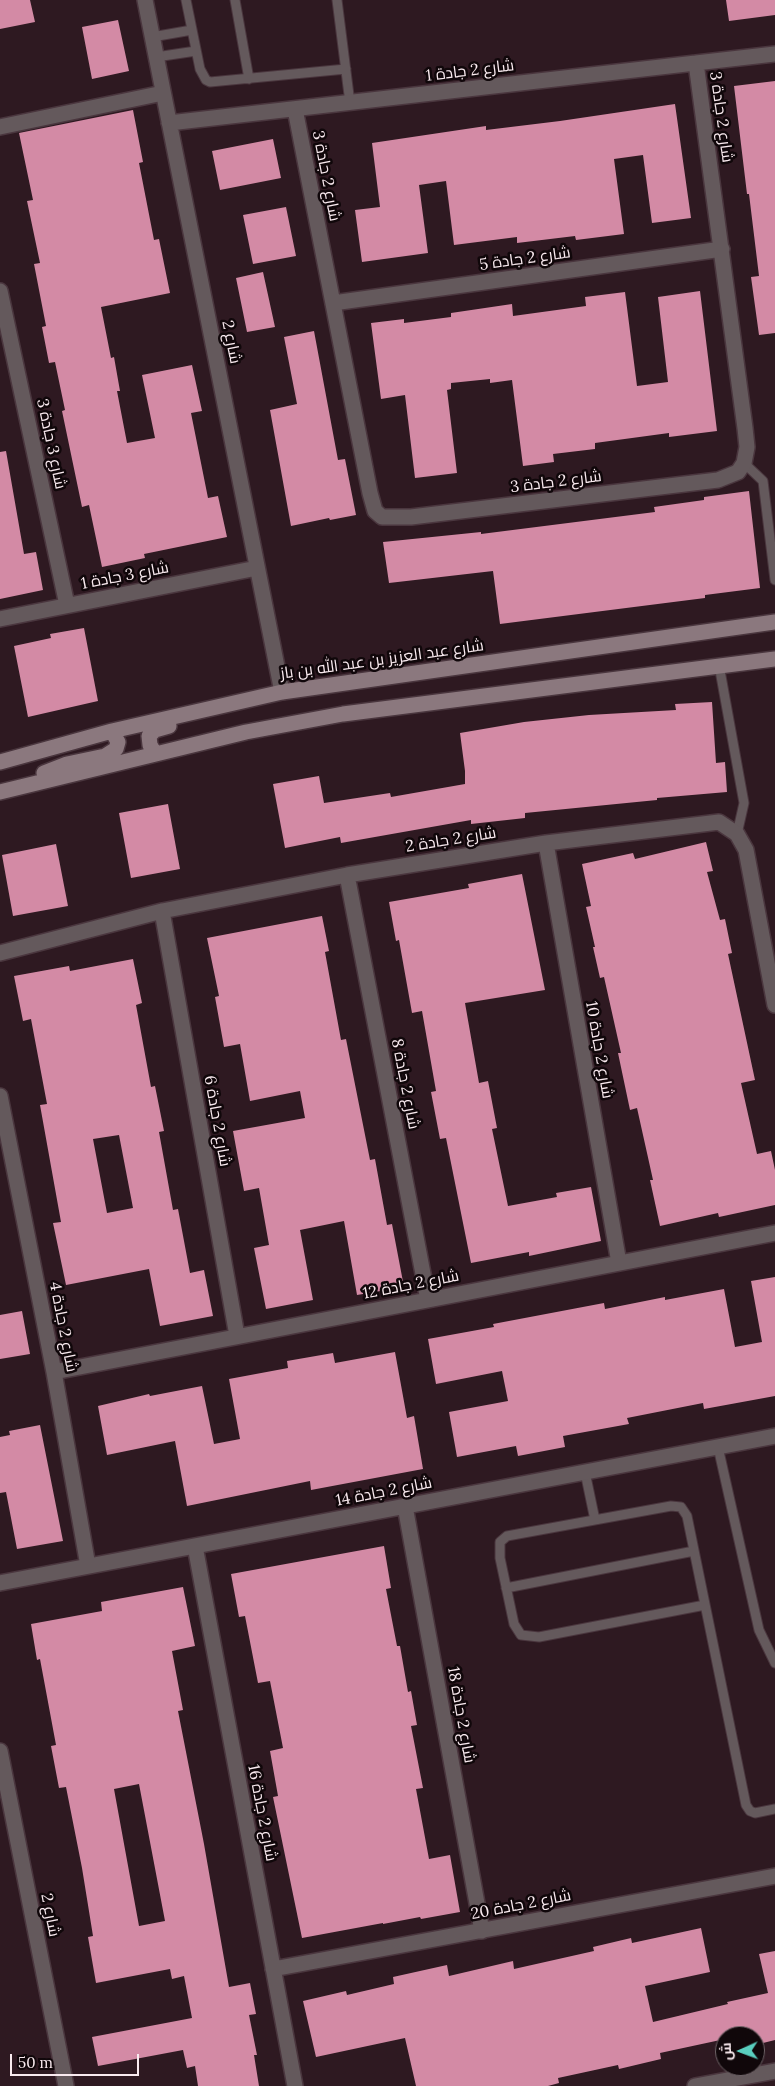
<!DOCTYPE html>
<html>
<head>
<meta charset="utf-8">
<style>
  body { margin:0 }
  #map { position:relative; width:775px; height:2086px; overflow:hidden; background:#2e1921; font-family:Lora,Cairo,serif }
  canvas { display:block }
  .north { position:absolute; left:715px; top:2026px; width:50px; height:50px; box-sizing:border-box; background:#10070a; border:1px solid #6d6266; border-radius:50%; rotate:268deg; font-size:14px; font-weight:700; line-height:20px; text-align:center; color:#f9eaef }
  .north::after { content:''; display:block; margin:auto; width:18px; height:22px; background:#59cebf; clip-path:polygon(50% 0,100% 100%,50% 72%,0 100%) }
  .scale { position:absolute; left:10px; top:2054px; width:129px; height:22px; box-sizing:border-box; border:2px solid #f9eaef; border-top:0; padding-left:6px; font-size:15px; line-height:18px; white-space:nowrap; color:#f9eaef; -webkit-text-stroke:4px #10070a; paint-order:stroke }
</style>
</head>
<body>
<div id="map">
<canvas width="775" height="2086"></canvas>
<div class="north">ش</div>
<div class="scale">50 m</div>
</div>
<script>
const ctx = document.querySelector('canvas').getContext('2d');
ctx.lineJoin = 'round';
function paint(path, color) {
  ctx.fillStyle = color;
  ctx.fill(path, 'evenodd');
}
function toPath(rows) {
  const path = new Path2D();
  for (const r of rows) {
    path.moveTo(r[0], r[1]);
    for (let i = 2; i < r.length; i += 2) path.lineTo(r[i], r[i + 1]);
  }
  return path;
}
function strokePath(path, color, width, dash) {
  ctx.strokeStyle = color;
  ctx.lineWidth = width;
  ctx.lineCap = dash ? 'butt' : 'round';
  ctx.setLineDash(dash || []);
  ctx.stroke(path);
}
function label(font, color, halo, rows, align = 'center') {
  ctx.font = font + ' Lora,Cairo,serif';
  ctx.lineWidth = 5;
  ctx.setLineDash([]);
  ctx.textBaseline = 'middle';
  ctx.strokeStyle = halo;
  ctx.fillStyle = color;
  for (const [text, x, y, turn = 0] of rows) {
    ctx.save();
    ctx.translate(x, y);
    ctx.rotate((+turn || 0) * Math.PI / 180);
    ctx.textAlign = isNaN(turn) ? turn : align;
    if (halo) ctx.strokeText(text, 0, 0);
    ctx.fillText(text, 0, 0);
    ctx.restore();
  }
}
paint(toPath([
  [0,0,30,0,35,22,0,29],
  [726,0,775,0,775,15,729,21],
  [118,20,129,71,92,79,82,27],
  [775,81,775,333,759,335,751,277,759,276,749,194,747,194,734,86],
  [675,104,691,218,652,223,643,155,614,159,624,234,576,240,575,236,517,243,517,237,454,245,446,181,419,185,428,253,362,262,355,210,380,207,372,143,486,126,486,130,560,121],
  [133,110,143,162,139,163,154,240,159,239,170,293,101,307,111,358,114,357,120,391,117,391,127,443,155,438,142,375,192,365,202,411,191,413,208,498,218,496,227,537,144,554,145,558,102,567,89,505,82,507,62,411,65,410,55,362,49,363,42,327,46,326,34,264,40,263,27,201,33,200,19,133],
  [273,139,281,178,220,190,212,151],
  [286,207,296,256,253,264,243,215],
  [263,272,275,327,247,332,236,278],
  [700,291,717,431,669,437,669,433,595,443,595,449,553,454,554,462,523,466,512,380,490,383,490,379,451,383,451,389,447,390,457,473,415,478,405,395,381,399,371,323,404,319,404,323,451,317,451,313,512,304,513,316,586,306,585,297,625,292,637,386,668,382,658,297],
  [314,331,338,460,345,459,356,515,330,520,329,518,291,526,270,410,297,404,284,337],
  [6,451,24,554,36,552,43,590,0,599,0,452],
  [749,491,760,588,705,595,705,598,500,624,493,571,389,583,383,542,481,532,481,534,655,512,654,507,704,500,704,497],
  [84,628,98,701,28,717,14,646,51,638,50,634],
  [712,702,716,763,725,762,727,792,657,798,657,800,525,813,525,818,471,824,471,820,341,843,340,837,285,848,273,784,319,776,324,803,390,793,391,797,465,784,465,771,460,733,524,722,589,715,676,710,675,704],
  [168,804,180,869,131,878,119,813],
  [706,842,713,871,707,872,720,920,725,919,732,953,728,954,755,1080,741,1083,757,1154,771,1151,775,1170,775,1205,719,1217,718,1213,660,1226,650,1180,653,1180,637,1108,630,1110,618,1053,621,1053,604,977,600,978,593,947,595,947,586,907,591,906,582,864,633,853,635,859],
  [56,844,68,906,13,916,2,855],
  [522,874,545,990,465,1003,479,1083,488,1081,497,1128,492,1129,508,1206,557,1197,556,1193,591,1187,601,1241,529,1256,529,1252,471,1263,446,1138,440,1139,431,1092,436,1091,422,1011,412,1013,399,940,396,941,389,902,469,888,468,884],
  [322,916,329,951,325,952,341,1040,346,1039,370,1160,375,1159,387,1225,392,1224,404,1287,357,1295,344,1221,300,1230,313,1300,266,1309,254,1248,269,1245,259,1188,244,1191,233,1131,305,1118,300,1091,250,1101,240,1044,224,1047,215,997,219,996,207,938],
  [133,959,142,1003,136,1005,151,1087,155,1086,164,1131,159,1132,173,1210,178,1209,190,1273,204,1270,213,1316,160,1326,149,1269,66,1285,53,1223,61,1222,40,1105,47,1104,31,1019,23,1021,14,976,69,966,70,971],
  [119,1135,133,1208,107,1213,93,1139],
  [775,1277,775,1396,704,1409,703,1403,627,1418,629,1424,563,1436,565,1447,518,1456,516,1446,457,1457,449,1412,508,1401,502,1371,436,1384,428,1339,494,1327,493,1324,604,1303,605,1309,665,1297,665,1300,724,1289,735,1347,762,1342,751,1281],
  [22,1311,30,1354,0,1359,0,1315],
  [395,1352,407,1418,414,1416,423,1469,311,1490,310,1481,187,1506,175,1441,107,1455,98,1406,149,1394,150,1396,202,1386,214,1444,240,1439,229,1379,288,1368,287,1361,333,1353,335,1363],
  [40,1425,63,1541,17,1549,6,1492,0,1493,0,1437,10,1435,9,1431],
  [384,1546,391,1588,386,1589,397,1646,400,1646,408,1692,411,1691,417,1725,411,1726,423,1788,416,1789,429,1859,450,1855,460,1912,421,1919,420,1917,383,1924,383,1923,302,1938,273,1797,278,1796,270,1751,283,1748,270,1681,258,1683,245,1616,239,1617,231,1574],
  [183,1587,195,1646,172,1651,183,1710,178,1711,204,1844,229,1987,250,1983,256,2014,249,2015,257,2055,254,2055,259,2086,198,2086,195,2066,187,2068,183,2050,98,2066,92,2037,192,2018,184,1976,172,1979,170,1969,96,1983,88,1937,93,1936,82,1868,66,1787,59,1788,51,1746,56,1745,40,1659,37,1660,31,1624,102,1611,101,1602],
  [139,1784,165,1921,139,1926,114,1789],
  [701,1928,710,1972,645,1986,653,2022,728,2004,727,2002,768,1993,759,1954,775,1951,775,2040,755,2045,755,2036,725,2036,725,2039,660,2053,661,2059,619,2069,618,2065,558,2078,559,2083,548,2086,416,2086,405,2038,316,2057,303,2001,346,1991,347,1995,394,1984,393,1977,447,1965,449,1976,513,1961,514,1969,594,1951,593,1947,631,1938,632,1943]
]), '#d38aa5');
const lane = toPath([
  [186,0,200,69,206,80,210,82,346,69],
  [235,0,249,79],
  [337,0,350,103],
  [152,37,192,30],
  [156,57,196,51],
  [744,463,763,481,775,580],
  [719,665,744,803,737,834],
  [718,1447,759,1630,775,1663],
  [585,1472,595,1520],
  [506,1588,694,1551],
  [705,1605,539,1637,521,1635,514,1624,500,1558,500,1542,507,1536,671,1506,681,1507,687,1516,746,1805,750,1811,755,1813,775,1809]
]);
const street = toPath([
  [145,0,282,692],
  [295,109,370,493,375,511,382,517,411,517,718,480,738,472,744,463,747,447,745,428,696,63],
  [169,123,775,54],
  [0,127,163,93],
  [0,291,67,605],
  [333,303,722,249],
  [0,619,257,568],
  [546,843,619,1263],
  [347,875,428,1300],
  [162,911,237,1336],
  [0,953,162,911,347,875,546,843,719,822,737,834,746,850,775,1005],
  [0,1096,54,1372,88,1566],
  [54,1372,775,1233],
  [405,1506,482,1931],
  [195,1546,295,2086],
  [0,1583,775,1436],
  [0,1751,66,2086],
  [273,1969,775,1876],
  [695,2086,775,2071]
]);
const secondary = toPath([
  [155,754,150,745,149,736,155,730,169,726],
  [0,762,112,731,282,692,775,622],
  [44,773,67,764,105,756,116,749,118,742,112,731],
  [0,792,246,732,343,714,775,659]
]);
strokePath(lane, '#4a363e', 11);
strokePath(street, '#4a363e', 18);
strokePath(secondary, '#4a363e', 18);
strokePath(lane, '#64595c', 9);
strokePath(street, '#64595c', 15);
strokePath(secondary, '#8b787e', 15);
label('16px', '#f9eaef', '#10070a', [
  ["شارع 2 جادة 1",470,71,-7],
  ["شارع 2 جادة 3",721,117,82],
  ["شارع 2 جادة 3",326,176,79],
  ["شارع 2 جادة 5",525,259,-8],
  ["شارع 2",231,342,79],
  ["شارع 3 جادة 3",51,444,78],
  ["شارع 2 جادة 3",556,482,-7],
  ["شارع 3 جادة 1",125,576,-11],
  ["شارع عبد العزيز بن عبد الله بن باز",382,660,-8],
  ["شارع 2 جادة 2",451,840,-9],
  ["شارع 2 جادة 10",599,1050,80],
  ["شارع 2 جادة 8",405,1084,79],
  ["شارع 2 جادة 6",217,1121,80],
  ["شارع 2 جادة 12",411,1285,-11],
  ["شارع 2 جادة 4",63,1327,79],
  ["شارع 2 جادة 14",384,1492,-11],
  ["شارع 2 جادة 18",461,1715,80],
  ["شارع 2 جادة 16",262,1813,79],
  ["شارع 2 جادة 20",521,1905,-11],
  ["شارع 2",50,1915,79]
]);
</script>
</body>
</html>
